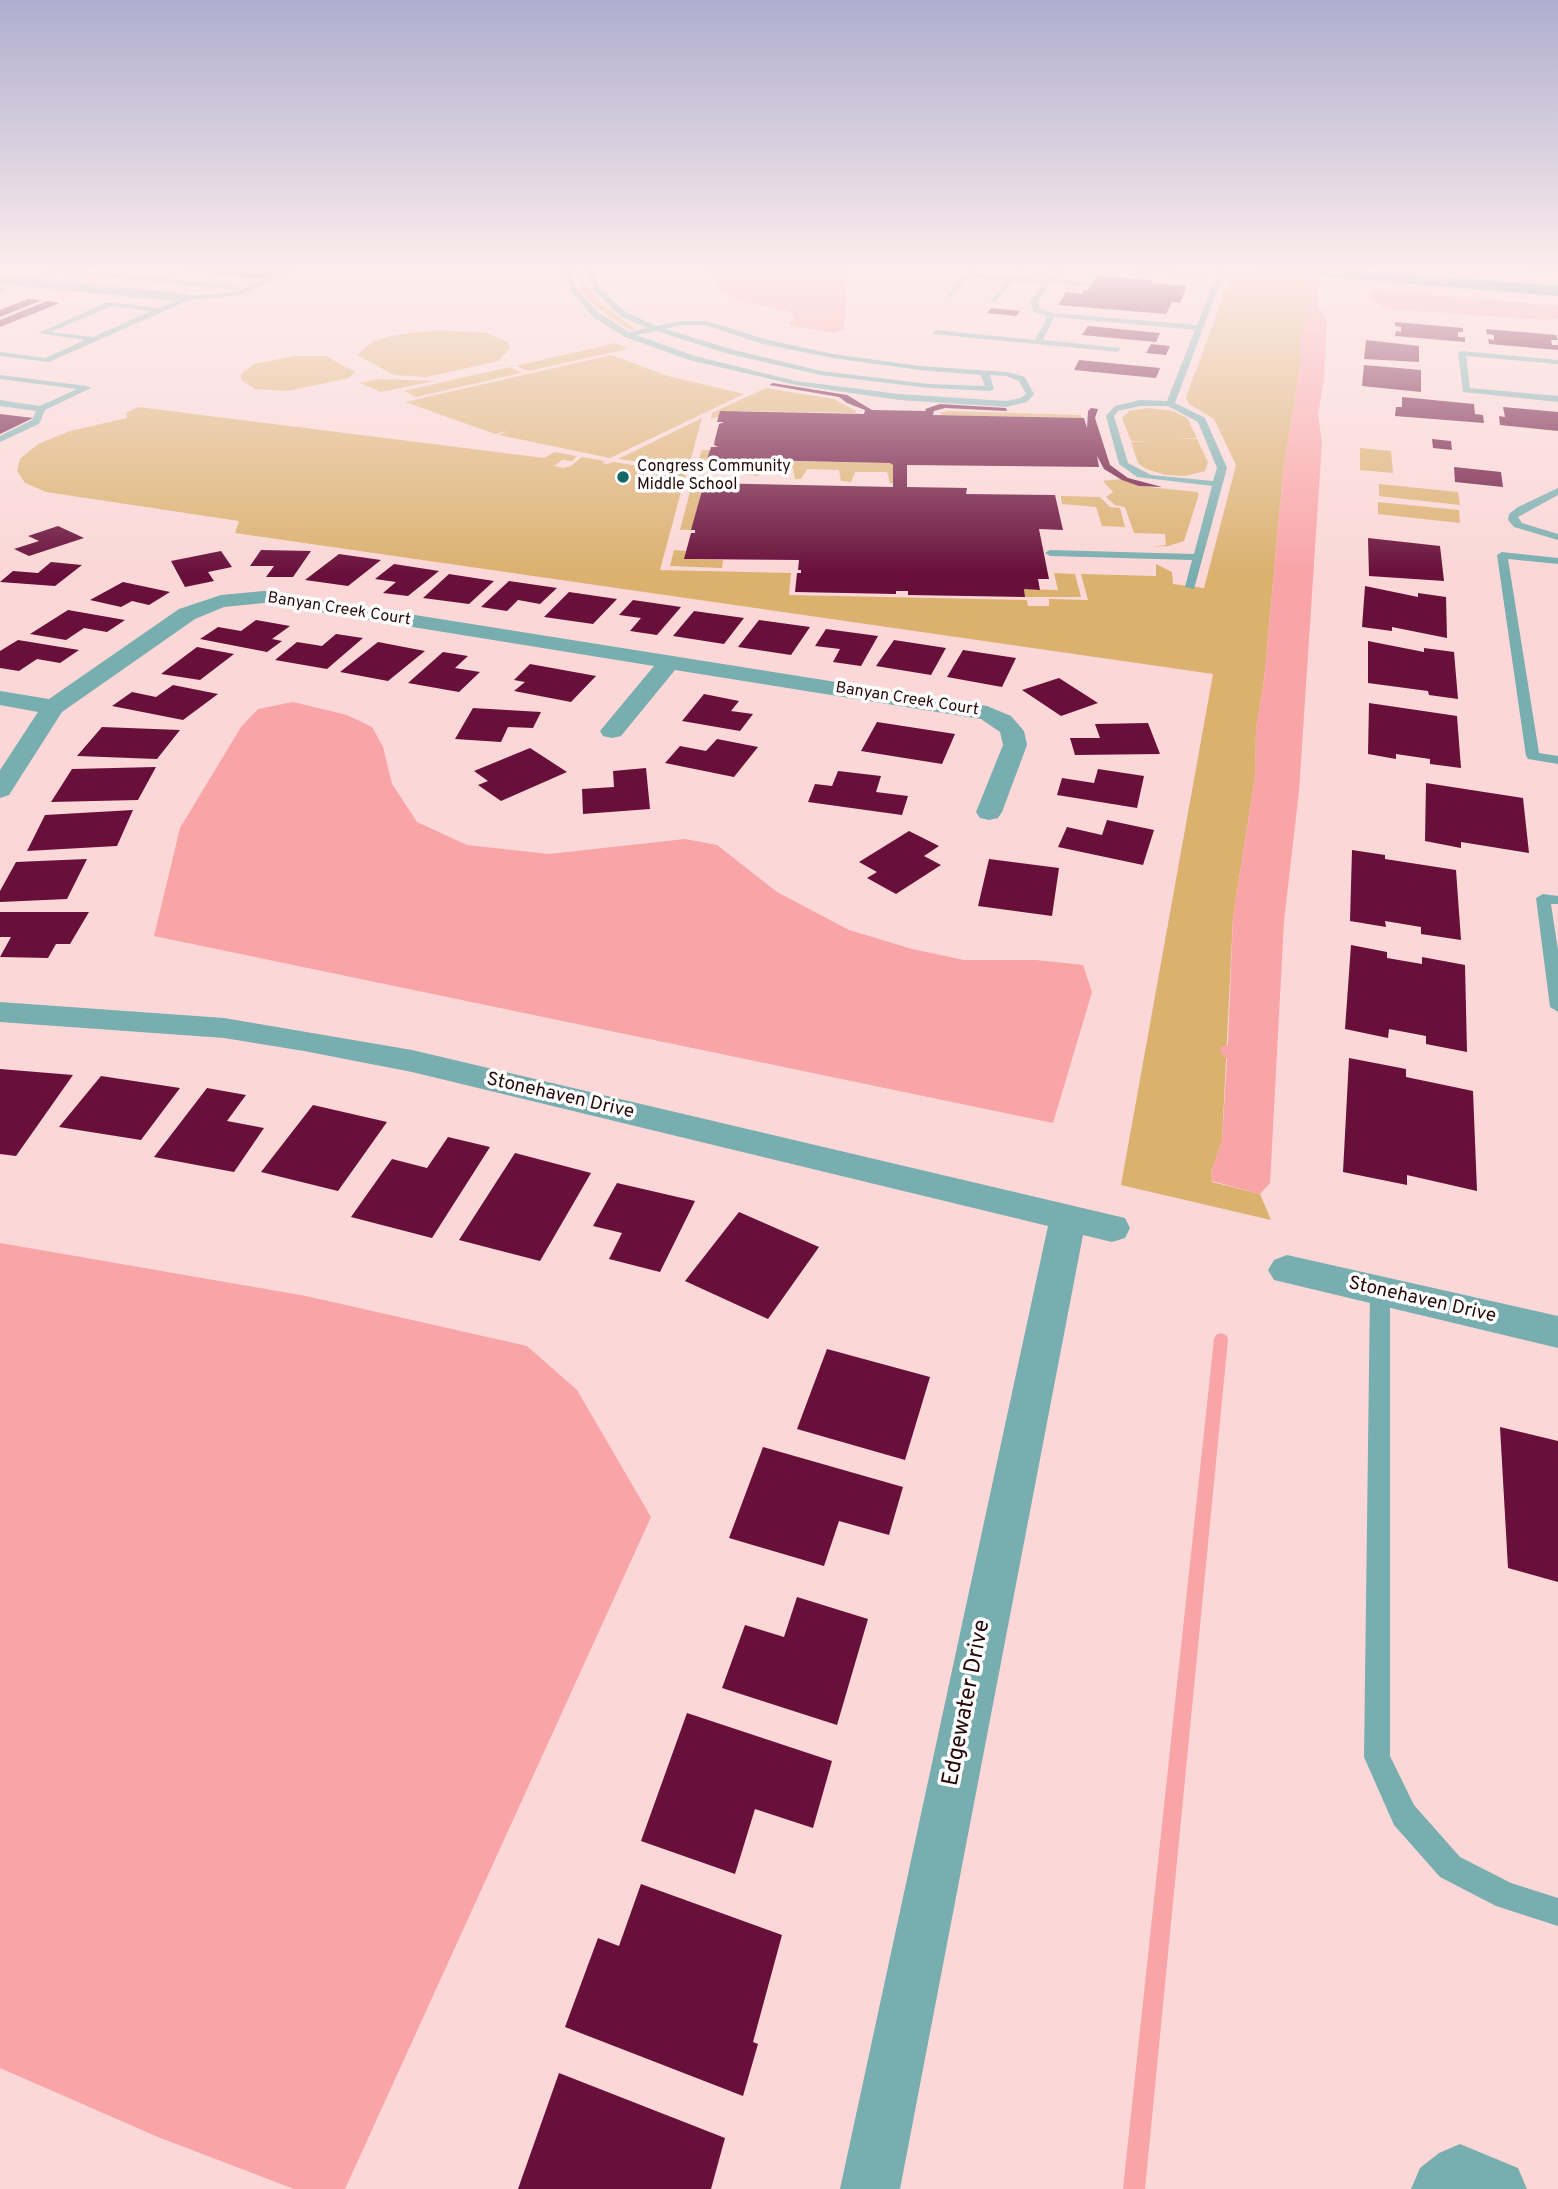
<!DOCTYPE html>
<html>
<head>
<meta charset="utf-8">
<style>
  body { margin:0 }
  canvas { display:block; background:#fbd7d7 }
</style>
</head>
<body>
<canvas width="1558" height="2189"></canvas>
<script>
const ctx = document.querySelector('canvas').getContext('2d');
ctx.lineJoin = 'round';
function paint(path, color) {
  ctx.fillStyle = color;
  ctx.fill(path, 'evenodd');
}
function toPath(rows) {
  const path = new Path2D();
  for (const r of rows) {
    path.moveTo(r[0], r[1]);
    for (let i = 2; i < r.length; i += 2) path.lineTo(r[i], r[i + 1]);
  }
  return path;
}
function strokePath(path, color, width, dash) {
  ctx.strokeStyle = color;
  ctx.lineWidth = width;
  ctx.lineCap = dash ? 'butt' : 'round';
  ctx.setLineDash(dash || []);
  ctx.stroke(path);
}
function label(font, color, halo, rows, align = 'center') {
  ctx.font = font + ' Overpass,sans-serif';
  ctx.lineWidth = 7;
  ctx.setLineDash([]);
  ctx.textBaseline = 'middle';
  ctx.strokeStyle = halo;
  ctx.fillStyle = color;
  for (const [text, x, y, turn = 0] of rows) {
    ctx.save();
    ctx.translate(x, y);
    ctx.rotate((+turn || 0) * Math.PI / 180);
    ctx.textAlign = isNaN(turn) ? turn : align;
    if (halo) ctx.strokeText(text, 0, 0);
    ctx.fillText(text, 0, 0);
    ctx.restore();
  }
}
paint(toPath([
  [576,267,581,267,584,281,598,302,636,329,630,330,620,324,591,303,578,282],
  [1260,272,1307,276,1310,282,1310,305,1300,340,1301,360,1283,474,1264,681,1256,730,1255,777,1233,918,1222,1141,1211,1173,1212,1182,1260,1194,1271,1220,1121,1185,1213,674,235,533,239,521,46,492,25,483,17,471,20,459,38,444,70,431,127,418,126,413,138,407,544,458,555,452,577,456,572,461,562,460,554,466,563,468,571,466,582,457,605,461,602,463,607,464,613,462,686,473,660,570,791,573,789,595,1027,600,1028,606,1049,606,1049,599,1088,600,1081,574,1156,576,1156,564,1172,572,1173,584,1204,588,1236,465,1214,419,1189,404,1186,398,1195,372,1198,372,1196,371,1230,277,1232,274],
  [439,330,487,333,508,342,510,348,498,361,427,377,394,375,357,355,374,341,395,335],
  [616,343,628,349,528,371,516,366],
  [611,355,668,376,744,394,610,458,499,435,508,431,495,434,405,402],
  [295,356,326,356,355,372,349,378,287,391,255,389,241,380,241,374,254,364],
  [510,367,521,373,416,397,404,391],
  [378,379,434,381,381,392,360,383],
  [766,388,834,399,856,411,856,413,739,411,711,419,712,413],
  [1149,408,1173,411,1187,418,1197,438,1175,438,1197,439,1208,462,1205,471,1185,476,1166,475,1146,469,1138,463,1131,442,1152,442,1131,441,1122,418,1129,411],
  [948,411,1081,415,1082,418,941,415,940,413],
  [702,418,688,469,618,459],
  [1360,448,1391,451,1393,473,1360,470],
  [702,450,710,450,708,458,727,460,890,463,893,465,893,483,890,483,887,472,855,472,851,482,841,481,839,470,807,469,801,479,795,479,793,468,761,466,759,476,695,469],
  [1121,479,1139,486,1197,492,1199,494,1184,541,1168,546,1151,547,1166,545,1165,534,1134,533,1125,507,1115,505,1106,497,1113,492,1103,481],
  [1379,484,1458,492,1460,505,1379,496],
  [691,488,702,488,692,530,680,530],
  [1061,496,1100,497,1110,507,1120,508,1125,527,1102,526,1096,507,1062,504],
  [1378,502,1459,510,1460,523,1378,514],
  [674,550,686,551,685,559,723,560,722,568,670,566],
  [1054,573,1075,574,1081,597,1025,597,1024,589,1058,590]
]), '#dbb170');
paint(toPath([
  [706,267,847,267,844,330,831,333,791,325,789,323,796,319,789,311,738,301,719,289],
  [1307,276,1319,277,1318,306,1327,320,1324,379,1318,415,1322,442,1299,791,1284,921,1270,1183,1260,1194,1212,1181,1211,1173,1222,1141,1227,1059,1221,1053,1220,1047,1228,1045,1233,918,1255,777,1256,730,1264,681,1283,474,1301,360,1300,340,1308,305,1310,305,1310,282],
  [1375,289,1558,306,1558,318,1546,320,1387,309,1367,298],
  [293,702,347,715,372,727,383,747,392,784,417,822,467,845,549,854,685,839,717,845,777,892,849,930,912,949,964,960,1036,960,1083,965,1092,992,1053,1123,154,936,180,828,241,727,258,709],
  [0,1243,306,1296,527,1346,577,1390,651,1517,345,2189,294,2189,158,2137,0,2068]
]), '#f9a4a7');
paint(toPath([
  [1221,1333,1226,1335,1228,1339,1145,2189,1123,2189,1214,1339,1216,1335,1221,1333]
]), '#f9a4a7');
paint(toPath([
  [154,267,286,267,260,279],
  [1097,276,1152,280,1151,283,1187,286,1180,303,1172,302,1166,314,1058,305,1066,292,1082,294,1084,290,1088,290],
  [28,299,42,300,0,317,0,310],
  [47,301,60,303,0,327,0,320],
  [991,308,1020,311,1016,316,987,313],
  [1395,322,1463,328,1463,332,1458,332,1458,337,1465,337,1465,342,1395,336,1396,331,1401,332,1401,327,1395,326],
  [1088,326,1160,333,1156,342,1082,335],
  [1486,329,1556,335,1558,340,1551,340,1552,345,1558,345,1558,350,1489,344,1488,339,1494,340,1494,335,1487,334],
  [1366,340,1419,346,1419,362,1364,359],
  [1151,344,1170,346,1166,355,1146,353],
  [1079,360,1160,368,1156,378,1074,370],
  [1364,365,1421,370,1421,392,1362,386],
  [773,383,847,395,872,410,926,411,925,409,940,404,1006,408,1007,411,945,408,934,411,933,415,1084,418,1087,428,1088,411,1091,408,1098,409,1095,418,1110,465,1128,478,1162,487,1139,486,1122,480,1104,469,1097,456,1099,467,907,465,907,487,967,488,966,494,1055,495,1063,530,1039,529,1049,579,1038,579,1040,590,1024,589,1025,597,908,595,908,591,896,591,896,594,795,592,797,573,801,573,801,570,798,570,799,560,684,559,691,533,695,533,695,530,691,530,704,483,893,487,893,465,890,463,707,459,711,447,718,447,714,445,715,439,719,424,724,422,717,422,720,411,864,414,865,410,847,403,839,397,769,385],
  [1402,397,1474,404,1475,414,1483,415,1484,423,1395,416,1396,407,1402,407],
  [1503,407,1558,412,1558,431,1500,425,1499,416,1505,417],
  [0,414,33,418,0,434],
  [1432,439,1451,441,1452,450,1433,448],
  [1454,467,1501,472,1503,487,1455,482],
  [58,526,84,538,29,556,14,549,39,541,28,536],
  [1368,538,1440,546,1444,581,1369,576],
  [261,550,311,551,293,577,266,577,274,566,250,566],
  [221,551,232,567,208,572,214,581,185,587,171,561],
  [339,554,381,560,348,586,305,580],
  [51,562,82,565,55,586,0,582,13,571,38,573],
  [394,564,439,571,408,596,383,593,396,582,375,579],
  [449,574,494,581,469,604,423,598],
  [509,581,557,588,540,604,518,600,507,611,481,607],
  [123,582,170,592,149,605,132,601,121,607,90,600],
  [1365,586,1418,597,1418,593,1446,597,1447,638,1392,627,1392,631,1362,627],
  [569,592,617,599,593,624,544,617],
  [633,600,681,607,657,635,630,631,641,618,619,615],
  [68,610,125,620,107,632,84,628,66,640,30,634],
  [694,611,744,618,724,644,673,636],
  [256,620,290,626,272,639,282,641,267,652,200,639,218,627,241,631],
  [759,620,810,627,791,655,738,647],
  [826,629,878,636,861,666,833,662,840,649,815,646],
  [336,634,363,638,327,669,275,660,297,642,322,646],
  [18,640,79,650,60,663,37,659,19,671,0,668,0,651],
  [894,640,946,648,931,675,876,666],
  [1368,641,1424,652,1424,648,1454,652,1458,699,1429,695,1428,691,1368,683],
  [378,642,425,651,388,681,340,672],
  [197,647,234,654,200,680,161,674],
  [963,650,1016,658,1002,687,947,677],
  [443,652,468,656,455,668,480,672,459,692,408,683],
  [530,664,596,676,571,702,514,691,525,682,514,680],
  [1059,678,1098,703,1061,716,1022,690],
  [173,685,218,694,183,720,112,706,132,692,156,697],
  [704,694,739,701,731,711,753,714,740,731,682,721],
  [1369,703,1457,716,1461,768,1430,764,1430,759,1396,754,1396,759,1368,754],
  [473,708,541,712,533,728,508,727,501,742,455,739],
  [877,722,955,734,942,764,861,751],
  [1148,723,1160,754,1075,755,1070,738,1100,738,1095,724],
  [102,727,180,730,157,759,77,756],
  [717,739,758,747,734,777,665,763,680,746,706,751],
  [530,748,567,772,501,801,478,785,488,781,474,771],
  [156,767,138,800,51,802,72,769],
  [646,768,650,809,583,814,582,789,614,787,613,771],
  [1098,769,1144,776,1137,808,1057,795,1062,778,1094,783],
  [838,771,881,776,876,792,908,796,902,815,808,802,815,784,832,786],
  [1426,783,1523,798,1529,853,1461,842,1461,848,1425,841],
  [133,810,117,846,27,851,45,815],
  [1107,820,1154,830,1143,865,1058,847,1067,827,1102,835],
  [909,831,939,846,924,856,941,865,896,894,867,878,877,872,859,862],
  [1352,850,1385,855,1385,859,1456,870,1461,940,1421,934,1421,927,1385,921,1386,927,1350,921],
  [87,859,67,899,0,902,0,891,16,862],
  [989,859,1059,868,1052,916,978,906],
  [0,912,89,912,70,944,56,944,48,958,0,957,11,937,0,937],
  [1351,945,1387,952,1387,958,1422,964,1422,957,1465,965,1467,1052,1426,1044,1426,1036,1389,1029,1388,1038,1345,1029],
  [1349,1058,1406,1069,1406,1077,1473,1091,1477,1191,1407,1175,1407,1185,1343,1172],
  [0,1069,73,1075,16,1156,0,1154],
  [101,1076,180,1088,141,1140,59,1127],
  [207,1088,246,1095,227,1121,264,1128,234,1172,154,1157],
  [313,1105,387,1122,338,1191,261,1172],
  [448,1137,490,1147,432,1238,351,1217,392,1159,427,1168],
  [515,1153,591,1173,540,1261,459,1240],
  [617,1183,695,1201,660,1272,609,1259,622,1233,593,1226],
  [739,1212,819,1247,768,1319,685,1281],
  [827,1349,930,1377,905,1460,797,1429],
  [1500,1427,1558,1441,1558,1582,1508,1568],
  [763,1447,903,1487,889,1535,839,1521,824,1566,729,1538],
  [797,1597,868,1619,837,1725,722,1688,745,1625,784,1637],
  [687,1713,832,1761,813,1828,755,1809,735,1874,641,1841],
  [641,1884,782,1935,753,2042,758,2044,743,2096,565,2027,598,1938,619,1946],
  [559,2073,725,2138,711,2189,518,2189]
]), '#680f3a');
paint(toPath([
  [292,267,301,267,240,295,189,300,49,362,0,356,0,352,45,358,85,340,38,333,108,302,159,308,188,296,237,292,292,267],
  [112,306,151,311,93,337,51,332,112,306],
  [565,267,571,267,576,289,599,313,629,332,648,328,620,316,596,292,588,277,587,267,593,267,594,277,601,290,626,312,656,326,681,321,706,321,768,340,833,354,919,366,1007,372,1025,377,1034,394,1027,402,1006,407,899,400,796,385,689,360,625,337,593,317,570,290,565,267],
  [681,325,705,325,763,344,833,358,919,370,981,375,985,386,929,384,821,371,734,350,665,329,681,325],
  [656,331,729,354,821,375,929,388,990,391,994,389,990,375,1006,376,1019,381,1026,394,1021,398,1006,401,899,394,796,381,695,356,636,335,656,331],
  [969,267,976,267,971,273,1010,277,1017,267,1024,267,1016,277,1046,280,1055,267,1061,267,1054,278,1088,283,1086,286,1051,282,1038,302,1040,309,1053,313,1197,325,1220,267,1226,267,1175,403,1205,418,1227,468,1194,589,1185,587,1192,560,1050,556,1045,553,1050,550,1194,554,1212,486,1137,477,1119,464,1106,416,1115,406,1140,400,1167,401,1195,330,1054,317,1043,340,1121,348,1118,352,933,334,936,330,1035,340,1048,316,1034,312,1030,302,1043,284,1013,281,994,303,990,301,1007,281,968,277,950,297,946,297,969,267],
  [1140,406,1168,406,1198,422,1217,468,1213,481,1151,475,1128,463,1114,416,1118,411,1140,406],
  [1108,267,1135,267,1206,275,1203,277,1108,267],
  [1512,267,1558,268,1558,272,1515,269,1512,267],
  [54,268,239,286,242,288,239,290,55,272,25,283,20,282,54,268],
  [0,287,4,288,5,289,0,291,0,287],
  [1462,351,1558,360,1558,364,1466,356,1470,388,1558,396,1558,402,1463,392,1458,353,1462,351],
  [0,375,87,386,91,388,45,410,39,424,0,442,0,436,32,420,36,411,0,406,0,400,40,406,77,389,0,379,0,375],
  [1558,488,1558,495,1518,517,1522,523,1558,534,1558,540,1514,527,1508,520,1509,514,1518,507,1558,488],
  [1502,552,1558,558,1558,564,1508,559,1539,753,1558,756,1558,764,1528,759,1526,756,1497,555,1502,552],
  [1543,894,1558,896,1558,904,1551,904,1558,950,1558,1012,1550,1007,1536,898,1543,894],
  [1380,1283,1387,1285,1390,1291,1390,1756,1414,1805,1460,1857,1511,1883,1558,1898,1558,1926,1496,1906,1440,1877,1394,1825,1364,1757,1370,1291,1373,1285,1380,1283]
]), '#78aeaf');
paint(toPath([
  [0,276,188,294,195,298,188,302,0,284,0,276],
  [264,591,987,706,1011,716,1024,731,1027,745,1002,812,998,818,989,820,980,818,976,812,1003,745,1000,732,981,719,675,670,621,736,612,738,603,736,600,731,654,666,264,603,224,607,195,619,62,712,9,795,0,798,0,770,38,712,0,705,0,691,49,699,179,609,221,595,264,591],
  [0,1002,224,1018,412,1050,1125,1218,1130,1228,1125,1238,1112,1242,1083,1235,900,2189,840,2189,1048,1226,412,1072,304,1051,224,1038,0,1022,0,1002],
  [1287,1255,1558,1316,1558,1348,1274,1280,1268,1270,1274,1260,1287,1255],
  [1460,2144,1518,2168,1527,2189,1411,2189,1420,2168,1439,2153,1460,2144]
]), '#78aeaf');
paint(toPath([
  [1248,267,1312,267,1558,286,1558,296,1255,271,1248,267]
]), '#389497');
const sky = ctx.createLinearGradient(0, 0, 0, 574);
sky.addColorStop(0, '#afaece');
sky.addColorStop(0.47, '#fdeded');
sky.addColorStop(1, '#fdeded00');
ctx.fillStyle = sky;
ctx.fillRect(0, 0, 1558, 574);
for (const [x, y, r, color] of [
  [623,477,7,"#166567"]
]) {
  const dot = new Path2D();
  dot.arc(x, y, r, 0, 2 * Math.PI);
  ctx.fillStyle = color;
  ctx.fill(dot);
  strokePath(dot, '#fff', 2.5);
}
label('16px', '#27090c', '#fff', [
  ["Congress Community",637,468],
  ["Middle School",637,486]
], 'left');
label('16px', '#27090c', '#fff', [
  ["Banyan Creek Court",339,610,9],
  ["Banyan Creek Court",907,700,9]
]);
label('19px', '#27090c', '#fff', [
  ["Stonehaven Drive",560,1097,13],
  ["Stonehaven Drive",1422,1301,13]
]);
label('23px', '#27090c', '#fff', [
  ["Edgewater Drive",968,1703,-79]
]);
</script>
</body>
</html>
